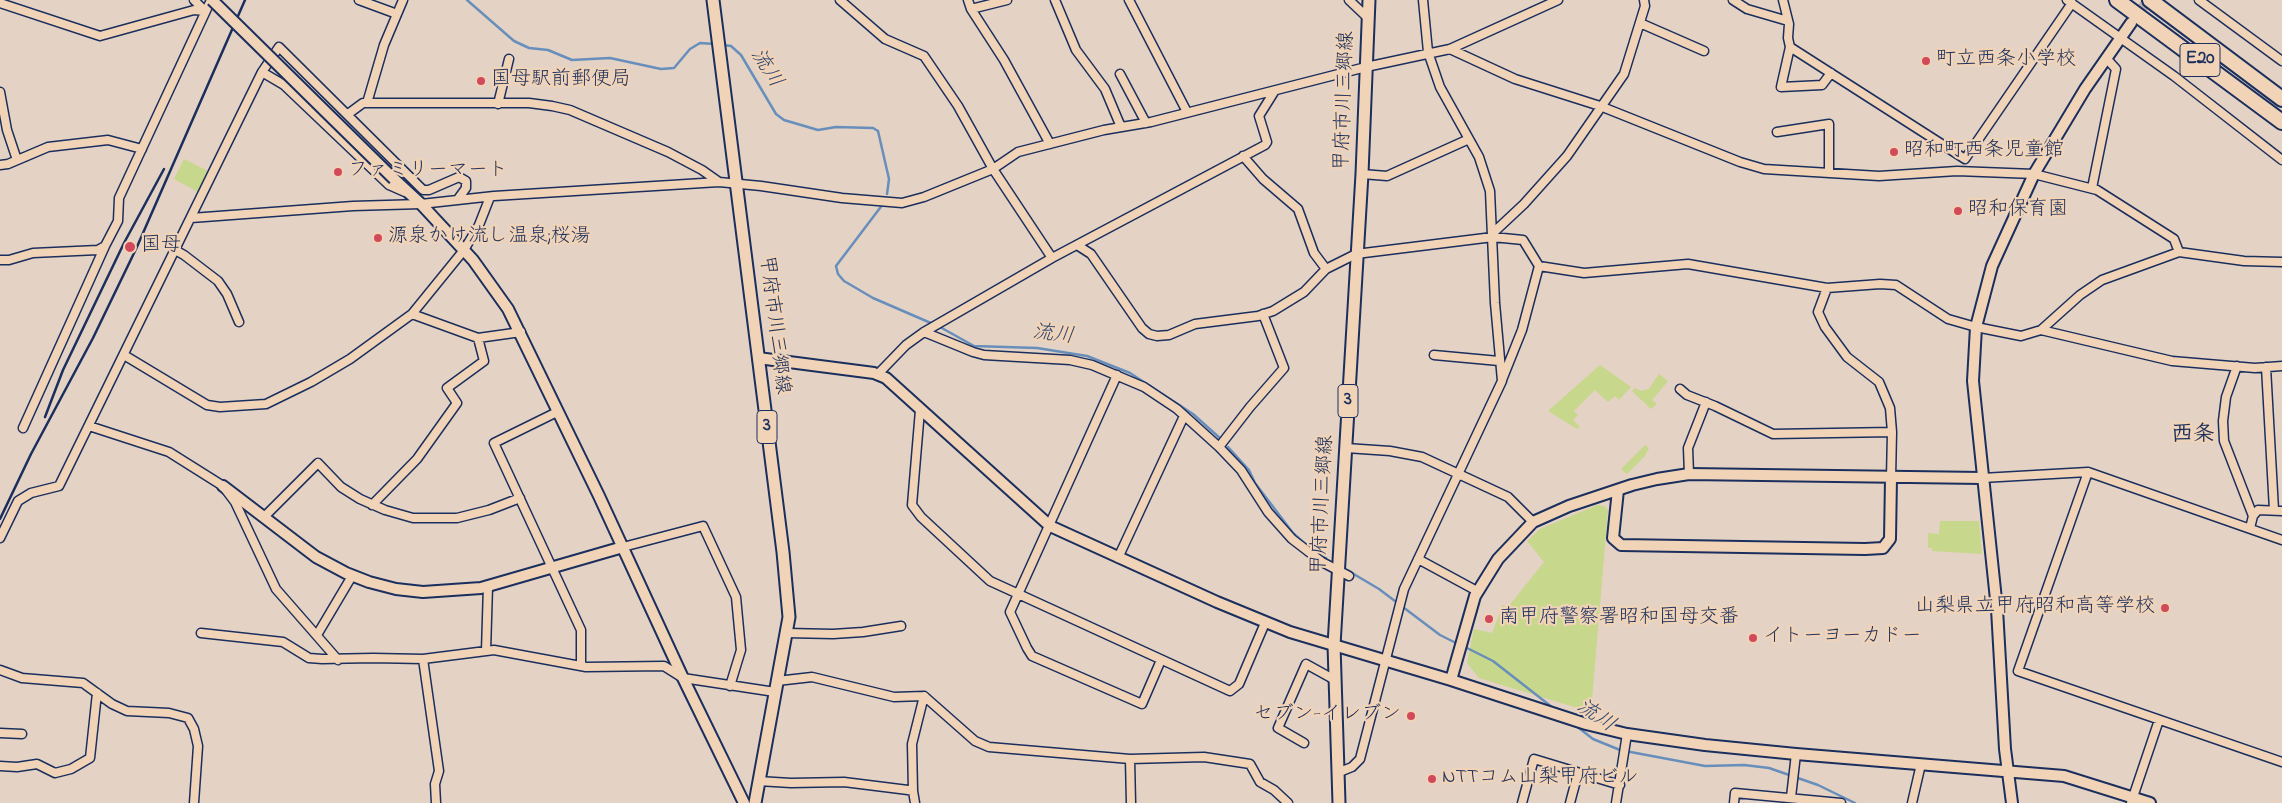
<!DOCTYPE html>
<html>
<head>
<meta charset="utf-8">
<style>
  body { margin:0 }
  canvas { display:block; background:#e4d2c4 }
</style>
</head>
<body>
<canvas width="2282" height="803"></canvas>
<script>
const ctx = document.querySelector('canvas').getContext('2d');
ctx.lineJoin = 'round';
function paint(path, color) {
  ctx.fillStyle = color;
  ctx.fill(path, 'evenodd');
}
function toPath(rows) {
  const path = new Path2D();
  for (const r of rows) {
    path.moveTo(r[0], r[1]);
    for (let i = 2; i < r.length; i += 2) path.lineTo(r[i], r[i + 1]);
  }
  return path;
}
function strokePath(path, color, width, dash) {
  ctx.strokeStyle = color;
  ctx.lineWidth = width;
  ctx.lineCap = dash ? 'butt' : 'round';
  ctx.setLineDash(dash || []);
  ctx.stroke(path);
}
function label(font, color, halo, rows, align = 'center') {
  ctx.font = font + ' "Indie Flower","Klee One",sans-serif';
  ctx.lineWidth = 4.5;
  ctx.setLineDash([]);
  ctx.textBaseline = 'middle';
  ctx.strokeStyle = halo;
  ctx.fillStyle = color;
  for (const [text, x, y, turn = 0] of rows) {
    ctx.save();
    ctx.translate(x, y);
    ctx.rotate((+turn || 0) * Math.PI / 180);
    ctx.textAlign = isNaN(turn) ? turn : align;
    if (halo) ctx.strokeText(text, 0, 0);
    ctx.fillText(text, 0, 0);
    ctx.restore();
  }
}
paint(toPath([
  [184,159,208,171,198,192,174,179],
  [1600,365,1631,387,1619,400,1615,396,1608,402,1595,390,1574,411,1578,415,1573,420,1580,427,1577,429,1548,411],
  [1659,374,1668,381,1652,400,1657,404,1651,409,1632,391,1635,388,1641,391,1649,389],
  [1645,445,1649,448,1645,456,1627,474,1621,469],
  [1597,505,1604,506,1608,510,1591,712,1479,678,1467,663,1474,629,1492,633,1503,605,1508,607,1544,562,1527,541,1540,529],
  [1940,521,1979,521,1982,554,1932,551,1932,548,1928,548,1928,533,1939,534]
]), '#c7d78b');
strokePath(toPath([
  [467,0,514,41,529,48,548,50,572,60,610,58,661,69,674,68,690,49,700,43,715,44],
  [723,45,731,46,741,55,776,114,784,120,818,130,836,127,873,128,878,131,889,179,887,194],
  [883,204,836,266,838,274,844,281,873,298,940,327,974,346,1037,348,1087,356,1130,373,1193,414,1222,440],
  [1228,447,1249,470,1255,483,1293,533,1313,551,1326,558],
  [1352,573,1379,589,1440,635,1458,644],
  [1463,646,1493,661,1557,711],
  [1575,725,1593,739,1620,750,1705,766,1744,765,1769,768,1818,785,1855,803]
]), '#688fbb', 2.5);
strokePath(toPath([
  [2133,20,2148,0]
]), '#bcb1b0', 10, [10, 5]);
const street = toPath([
  [194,0,205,11],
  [359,0,397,14],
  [840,0,885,39,924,56,958,106,993,169,1052,258],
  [968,0,971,9,1004,60,1050,144],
  [1055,0,1076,50,1105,89,1121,127],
  [1129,0,1187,112],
  [1349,0,1368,18],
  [1733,0,1747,9,1788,21],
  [1783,0,1789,24,1788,38,1790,47,1965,159,2072,3],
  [2067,0,2174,76,2282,160],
  [2199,0,2282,61],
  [0,3,100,36,194,10,205,11],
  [971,9,1007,0],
  [1640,23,1704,51],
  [1790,47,1781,87,1822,85,1831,73],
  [1450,49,1515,79,1600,106,1740,162,1764,169,1879,176,1957,171,2034,174,2097,190,2174,239,2179,252],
  [262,72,284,85,389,185,405,192],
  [1120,74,1146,123],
  [0,92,7,130,17,160],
  [367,103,384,45,403,0],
  [498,104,509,59],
  [348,114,363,103,529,103,552,106,570,110,668,152,702,170,719,182],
  [1777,132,1829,124,1829,173],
  [1243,156,1263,179,1298,209,1314,253,1326,269],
  [0,165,8,164,48,147,108,140,142,149],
  [1362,174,1387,176,1469,139],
  [2092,188,2116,69,2106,58],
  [191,218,353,206,421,204,494,196,719,182,761,186,842,198,902,203,924,197,993,169,1018,152,1104,130,1151,122,1366,67,1450,49,1558,0],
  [1493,233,1524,204,1567,156,1624,74,1645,6,1644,0],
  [1077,245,1091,254,1142,328,1149,334,1157,336,1169,335,1195,324,1258,316,1273,311,1304,292,1326,269,1356,254,1493,237,1523,240,1539,266,1584,273,1688,264,1827,288,1880,284,1896,285,1948,319,1976,327,2021,336,2041,330,2172,361,2255,368,2282,366],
  [175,250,184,255,218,281,227,294,239,322],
  [0,260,9,260,33,253,98,250,105,246,118,221,119,198,211,0],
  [1827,288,1818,312,1825,327,1847,357,1879,382,1890,408,1892,432,1891,478],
  [412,314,478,338,521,332],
  [2041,330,2080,295,2102,280,2179,252,2244,261,2282,262],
  [924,332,973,352,984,355,1070,360,1092,365,1144,387,1177,409,1219,447,1241,470,1268,512,1292,539,1322,562,1349,576],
  [124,355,207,405,220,407,266,404,311,382,350,359,412,314,464,250,479,225,490,197],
  [1434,355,1499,361],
  [2237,366,2226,397,2223,421,2224,441,2253,516,2250,528],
  [2266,367,2274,510],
  [877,375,906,345,924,332,1052,258,1265,145,1267,142,1259,116,1274,92],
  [1117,375,1010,612,1027,648,1032,656,1142,704,1161,660],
  [1502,380,1522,330,1539,266],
  [1680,389,1687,395,1715,406,1773,434,1892,432],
  [920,410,912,505,921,517,990,581,1230,691,1239,684,1265,623],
  [557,412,494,443,581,630,581,666],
  [89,426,169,452,223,486,235,502,276,589,338,660],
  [23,428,105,246],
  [1219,447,1250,407,1284,368,1263,314],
  [1346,448,1390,451,1422,457,1508,497,1533,522],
  [1689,474,1688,448,1706,402],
  [1982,478,2088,472],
  [372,505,417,459,457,403,447,388,484,361,478,338],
  [2253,516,2258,510,2282,511],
  [264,517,318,463,341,487,360,499,385,510,413,518,457,518,489,510,520,498],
  [0,538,18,501,31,493,59,486,262,72,279,47,423,190,429,190,459,177,466,181,466,188,458,199],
  [2282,540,2088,472,2018,671,2282,762],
  [623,547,703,526,736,597,741,650,730,686],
  [1118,558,1184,416],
  [1418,559,1477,591],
  [201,633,283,642,309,658,322,659,373,658,423,659,494,650,586,667,664,666,683,678,775,692],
  [786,633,833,634,863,632,901,626],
  [317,635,352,576],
  [486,651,488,586],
  [423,659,439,771,435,784,436,803],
  [0,670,22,678,83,683,112,704,127,711,169,713,188,718,194,729,198,746,194,803],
  [777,681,812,677,894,697,924,696,975,741,989,747,1130,759,1204,757,1250,764,1260,782,1274,790,1288,803],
  [0,733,22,734],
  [1304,743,1278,728,1306,664,1335,680],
  [1130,759,1131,803],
  [0,766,17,767,37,764,55,773,71,769,90,758,97,693],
  [1337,773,1352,767,1360,759,1404,589,1502,381,1495,303,1490,191,1479,157,1440,87,1428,52,1423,0],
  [758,781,791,783,844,782,908,790,913,791,915,803],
  [913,791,912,744,924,696],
  [1791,797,1796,754],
  [1522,803,1534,759,1620,785],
  [1570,803,1578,773],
  [1616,803,1627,734],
  [1734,803,1735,793,1841,803],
  [1912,803,1921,764],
  [2131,803,2159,720]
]);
const secondary = toPath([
  [394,179,421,204,473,260,508,309,599,496,683,678,744,803],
  [758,358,874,373,886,378,1050,526,1217,602,1290,632,1451,680,1586,724,1627,734,1705,745,1796,754,2064,776,2150,803],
  [223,486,316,557,346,573,369,582,396,589,423,592,481,588,623,547],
  [1618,490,1613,538,1621,545,1865,549,1883,548,1890,539,1891,478],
  [1451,680,1475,596,1498,559,1533,522,1569,506,1632,485,1657,479,1689,474,1982,478],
  [2012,803,2005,749,1997,609,1973,381,1976,327,1992,266,2034,174,2085,89,2131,23]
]);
const primary = toPath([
  [713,0,783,552,789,617,755,803],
  [1339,803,1334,645,1362,174,1369,0]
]);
const highway = toPath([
  [2117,0,2282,122],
  [2150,0,2282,99]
]);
strokePath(street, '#1b2f5e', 11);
strokePath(secondary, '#1b2f5e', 14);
strokePath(primary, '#1b2f5e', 15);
strokePath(highway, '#1b2f5e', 18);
strokePath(street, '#f1d4b7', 8);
strokePath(secondary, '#f1d4b7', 10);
strokePath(primary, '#f1d4b7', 11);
strokePath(highway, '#f1d4b7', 14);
strokePath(toPath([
  [45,417,63,370,124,243,164,169],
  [0,519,31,454,93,338,136,249,245,0]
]), '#1b2f5e', 2.5);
const secondaryBridge = toPath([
  [212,0,394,179]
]);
strokePath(secondaryBridge, '#1b2f5e', 14, []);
strokePath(secondaryBridge, '#f1d4b7', 10);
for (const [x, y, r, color] of [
  [1926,61,5,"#d1495b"],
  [481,81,5,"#d1495b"],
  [1894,152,5,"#d1495b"],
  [338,172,5,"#d1495b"],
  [1958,211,5,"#d1495b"],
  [378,238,5,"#d1495b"],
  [130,247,6,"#d1495b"],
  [2165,608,5,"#d1495b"],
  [1489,619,5,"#d1495b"],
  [1753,638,5,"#d1495b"],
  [1411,716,5,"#d1495b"],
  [1432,779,5,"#d1495b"]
]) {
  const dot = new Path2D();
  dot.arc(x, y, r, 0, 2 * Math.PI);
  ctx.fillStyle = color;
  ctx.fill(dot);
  strokePath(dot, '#f1d4b7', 2);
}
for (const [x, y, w] of [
  [2200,60,40],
  [1348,401,20],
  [767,427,20]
]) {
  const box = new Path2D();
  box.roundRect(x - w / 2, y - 16.5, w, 33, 4);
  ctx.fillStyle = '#f1d4b7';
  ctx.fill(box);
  strokePath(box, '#1b2f5e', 1);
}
label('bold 19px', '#1b2f5e', null, [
  ["E20",2200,60],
  ["3",1348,401],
  ["3",767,427]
]);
label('20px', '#1b2f5e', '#f1d4b7', [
  ["町立西条小学校",1936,61],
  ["国母駅前郵便局",491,81],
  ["昭和町西条児童館",1904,152],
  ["ファミリーマート",348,172],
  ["昭和保育園",1968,211],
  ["源泉かけ流し温泉;桜湯",388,238],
  ["国母",141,247],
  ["山梨県立甲府昭和高等学校",2155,608,"right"],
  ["南甲府警察署昭和国母交番",1499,619],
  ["イトーヨーカドー",1763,638],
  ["セブン-イレブン",1401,716,"right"],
  ["NTTコム山梨甲府ビル",1442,779]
], 'left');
label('20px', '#1b2f5e', '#f1d4b7', [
  ["甲府市川三郷線",1346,101,-88],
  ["甲府市川三郷線",773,325,83],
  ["甲府市川三郷線",1324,505,-87]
]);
label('italic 21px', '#2e4775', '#f1d4b7', [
  ["流川",765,69,57],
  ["流川",1053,336,7],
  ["流川",1595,717,34]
]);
label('bold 22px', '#1b2f5e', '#f1d4b7', [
  ["西条",2193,436]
]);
</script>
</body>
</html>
